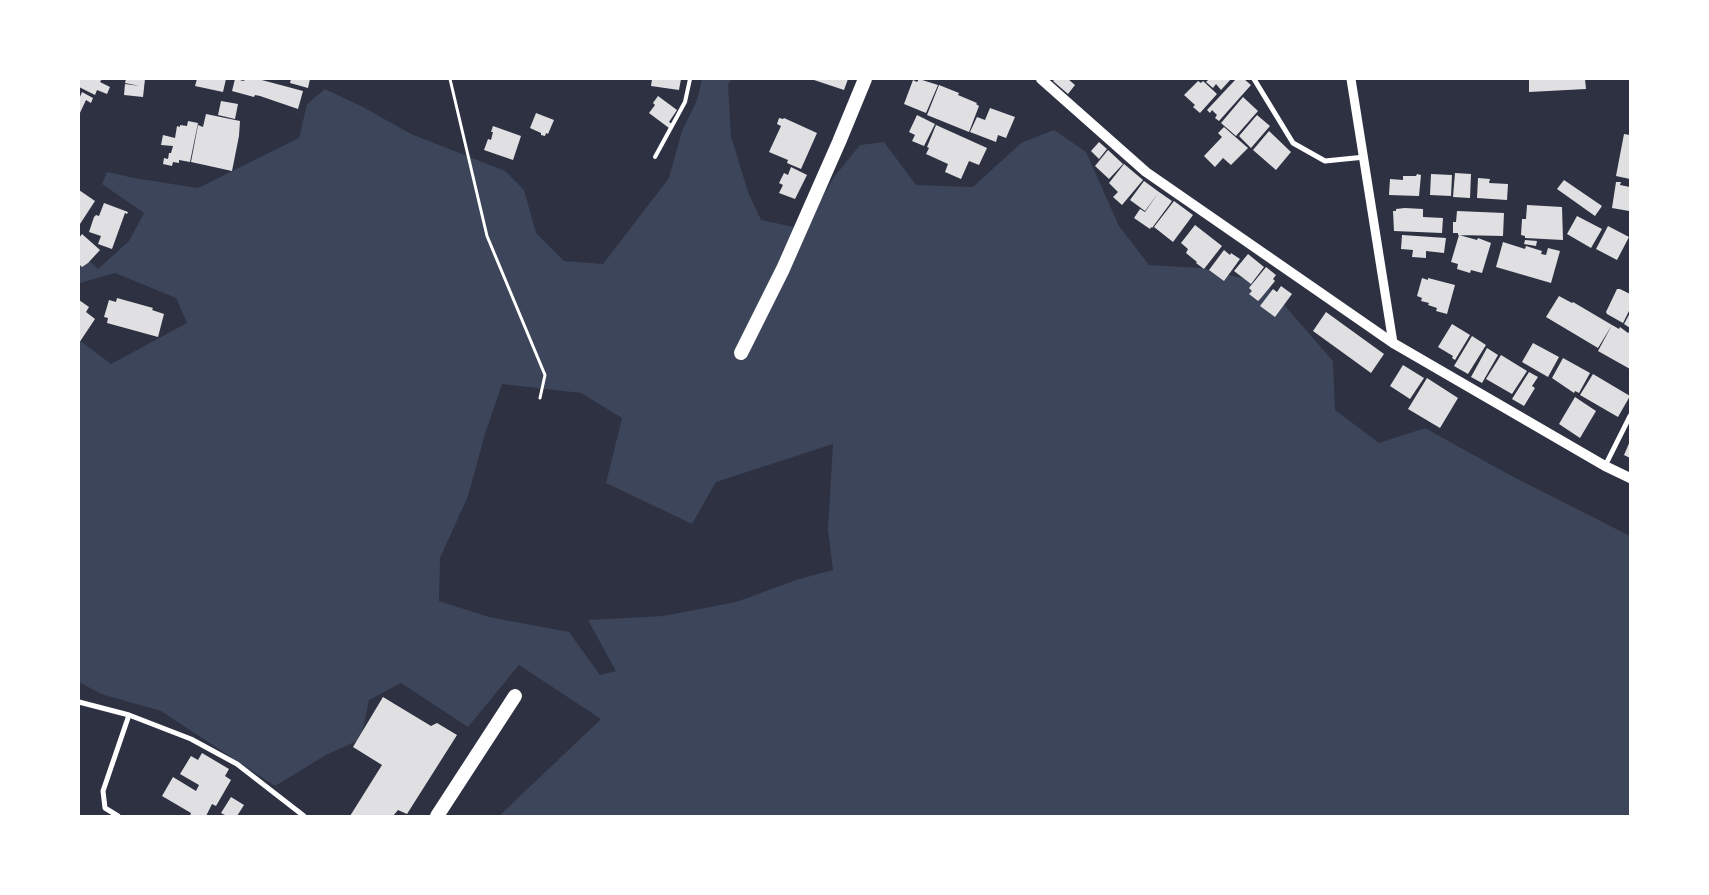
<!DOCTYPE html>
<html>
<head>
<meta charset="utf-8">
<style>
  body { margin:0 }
  #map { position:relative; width:1709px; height:895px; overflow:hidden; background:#2d3142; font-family:"PT Sans",sans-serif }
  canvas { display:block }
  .frame { position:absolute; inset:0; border:80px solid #fff; pointer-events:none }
</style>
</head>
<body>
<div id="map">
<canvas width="1709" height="895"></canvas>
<div class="frame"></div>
</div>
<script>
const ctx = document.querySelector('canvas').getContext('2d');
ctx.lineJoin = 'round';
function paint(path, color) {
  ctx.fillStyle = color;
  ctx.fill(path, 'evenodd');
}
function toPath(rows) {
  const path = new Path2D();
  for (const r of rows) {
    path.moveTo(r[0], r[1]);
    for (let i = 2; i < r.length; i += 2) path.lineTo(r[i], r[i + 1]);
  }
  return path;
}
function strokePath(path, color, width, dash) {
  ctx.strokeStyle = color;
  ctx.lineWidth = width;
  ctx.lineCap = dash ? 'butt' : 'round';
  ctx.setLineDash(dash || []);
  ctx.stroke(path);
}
paint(toPath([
  [702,79,732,79,728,84,731,136,748,192,761,220,803,229,834,177,860,145,884,142,916,185,973,187,1021,143,1054,130,1086,152,1119,226,1149,265,1201,268,1266,284,1333,361,1335,410,1379,443,1425,428,1506,473,1630,536,1630,816,499,816,601,719,519,665,468,727,401,683,369,700,361,739,326,755,275,786,161,711,101,694,79,682,79,340,111,364,187,323,176,298,115,273,80,283,79,289,79,251,98,269,129,241,144,213,102,184,107,172,134,178,198,188,299,138,307,104,325,89,363,107,411,134,505,171,524,190,536,233,564,261,603,264,669,178,682,131,697,100],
  [502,384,581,393,622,418,606,483,692,524,716,482,833,444,828,530,833,570,799,579,736,602,663,616,588,620,616,671,600,675,569,632,489,617,439,601,440,558,468,496,485,434]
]), '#3c4559');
paint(toPath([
  [79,79,102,79,100,82,110,87,107,94,97,90,95,95,79,87],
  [126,79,145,79,143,97,124,95,125,84,140,86,125,83],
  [197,79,226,79,223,92,195,86],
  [235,79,244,81,245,79,258,79,303,91,298,109,260,96,255,95,254,97,232,91],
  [291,79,310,79,308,88,290,83],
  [652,79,681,79,679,90,651,86],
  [811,79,848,79,844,90],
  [919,79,938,85,926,113,904,104,913,80,917,82],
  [1055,79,1068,79,1075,85,1068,94,1053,81],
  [1209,79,1231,79,1221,90,1216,84,1213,88,1206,82],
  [1236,79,1244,79,1251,85,1219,121,1215,118,1217,115,1212,110,1210,113,1207,110],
  [1529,79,1585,79,1586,89,1529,92],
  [1198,81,1201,83,1203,81,1217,94,1200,113,1193,107,1195,105,1184,95],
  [939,85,959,93,958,95,977,103,976,104,979,106,969,132,927,115],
  [82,92,93,98,91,103,86,100,79,115,79,99],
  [658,96,677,110,669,122,672,124,669,128,649,113,655,105,653,103],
  [1243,97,1258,111,1236,136,1221,123],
  [221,101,238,104,235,119,218,115],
  [990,108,1015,117,1006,138,998,135,996,142,970,132,977,117,985,120],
  [536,113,554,120,548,134,546,133,545,136,541,135,541,133,530,128],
  [206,114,240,121,239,136,232,171,191,162,198,125,203,127],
  [917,115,935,124,924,146,912,141,915,135,909,132],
  [1257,115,1270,126,1251,148,1239,136],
  [779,118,783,119,784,118,817,133,801,169,787,163,788,160,769,152,781,126,777,124],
  [188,121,198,123,190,162,179,160,179,163,173,162,172,166,163,164,164,158,168,159,169,153,171,153,173,146,161,145,163,135,175,138,177,126,180,127,180,125,187,126],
  [936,125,987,148,979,165,969,161,961,179,945,172,948,164,926,154,929,148,927,147],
  [493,126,521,136,513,160,484,150,488,139,491,140,493,132,491,132],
  [1224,127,1248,148,1231,165,1223,158,1215,167,1204,156,1222,137,1218,133],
  [1269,131,1291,152,1276,170,1253,150],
  [1624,134,1630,135,1630,179,1616,176],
  [1099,142,1107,149,1099,159,1091,151],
  [1108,150,1123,164,1109,179,1095,166],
  [1124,164,1143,180,1122,205,1113,197,1118,192,1109,183],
  [791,167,807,175,795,199,779,193,783,185,779,183,784,173,788,175],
  [1455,173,1471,174,1470,198,1453,197],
  [1417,174,1421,175,1419,196,1389,195,1390,179,1403,180,1403,176,1416,176],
  [1431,174,1452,175,1451,196,1430,195],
  [1478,178,1490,179,1489,183,1508,184,1507,200,1477,198],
  [1564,180,1602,206,1595,216,1557,189],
  [1144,181,1159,192,1145,211,1130,200],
  [1616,182,1621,182,1620,185,1630,187,1629,211,1612,208],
  [79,190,95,201,80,224,79,222],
  [1159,192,1172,201,1152,228,1151,227,1150,229,1134,218,1140,209,1145,212],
  [1174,201,1193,215,1173,242,1154,227],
  [104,203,128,212,127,214,125,213,112,249,98,244,101,236,89,232,94,217,96,215,99,216],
  [1527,205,1562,207,1563,240,1525,238,1525,236,1521,235,1522,219,1526,219],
  [1405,208,1423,209,1423,217,1443,218,1442,233,1394,231,1393,211,1396,211,1396,209],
  [1457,211,1504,213,1503,236,1458,235,1458,233,1453,233,1453,222,1456,222],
  [1577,216,1602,229,1591,248,1567,234],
  [1195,225,1222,246,1204,269,1196,263,1197,262,1186,253,1188,249,1181,243],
  [1608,226,1629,237,1617,260,1596,249],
  [82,234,100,250,88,263,82,267,79,264,79,238],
  [1402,235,1446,238,1444,253,1426,251,1426,258,1412,257,1413,250,1401,249],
  [1459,235,1477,240,1478,238,1491,243,1482,273,1471,270,1470,273,1457,269,1458,264,1451,262],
  [1525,240,1537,241,1536,246,1524,244],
  [1503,242,1525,249,1526,246,1542,251,1541,254,1546,255,1548,248,1560,251,1551,283,1496,267],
  [1224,250,1230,255,1231,253,1240,259,1224,281,1209,270],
  [1248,254,1264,267,1251,284,1234,271],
  [1266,267,1276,275,1273,279,1275,281,1261,298,1258,301,1249,294,1252,291,1249,288],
  [1422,278,1428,280,1428,278,1455,285,1447,314,1436,311,1437,308,1428,305,1429,303,1421,301,1422,298,1417,296],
  [1281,286,1292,294,1275,317,1260,306,1273,289,1277,292],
  [1617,289,1620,289,1630,294,1630,309,1623,323,1607,314,1606,312],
  [1559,296,1572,303,1573,302,1612,325,1598,348,1546,317],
  [117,298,153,308,152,310,164,314,158,337,107,323,108,318,104,317,109,300,116,302],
  [79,300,89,307,86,312,95,319,79,343],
  [1326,312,1384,354,1371,373,1313,331],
  [1630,313,1630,328,1624,324],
  [1452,324,1470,335,1455,360,1452,358,1453,356,1438,347],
  [1612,325,1619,329,1620,327,1628,333,1629,332,1630,333,1630,369,1598,351],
  [1472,336,1486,345,1468,374,1454,366],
  [1533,343,1559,357,1548,377,1522,362],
  [1487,348,1498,355,1482,383,1471,377],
  [1501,355,1527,371,1512,394,1486,379],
  [1563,358,1590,373,1579,393,1575,391,1574,393,1552,378],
  [1403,365,1424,378,1410,399,1390,386],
  [1529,372,1538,377,1532,386,1535,388,1524,406,1512,399],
  [1593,374,1630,396,1618,417,1580,395],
  [1427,378,1458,398,1440,428,1408,409],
  [1575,397,1596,411,1580,438,1559,424],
  [1630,441,1630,458,1624,455],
  [383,697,431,726,437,723,457,735,407,814,398,810,393,816,350,816,382,765,353,747],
  [202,753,229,769,225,776,231,780,216,806,212,804,206,816,190,816,191,813,162,796,173,777,196,791,199,785,180,774,191,756,198,760],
  [231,797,244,805,237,816,227,816,221,813]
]), '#e0e0e3');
strokePath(toPath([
  [450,79,487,236,545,375,540,398]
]), '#fff', 3);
strokePath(toPath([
  [655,157,685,102,690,79]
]), '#fff', 4);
strokePath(toPath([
  [1254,79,1293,143,1325,161,1365,157],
  [1605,466,1630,416],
  [79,702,129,715,191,739,237,764,304,816],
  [118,816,105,808,103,791,129,715]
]), '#fff', 5);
strokePath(toPath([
  [1351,79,1393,343]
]), '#fff', 9);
strokePath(toPath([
  [1041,79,1146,172,1393,343,1605,466,1630,478]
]), '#fff', 10);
strokePath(toPath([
  [741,353,783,269,839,142,865,79],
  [437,816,515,696]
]), '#fff', 14);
</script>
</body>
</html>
